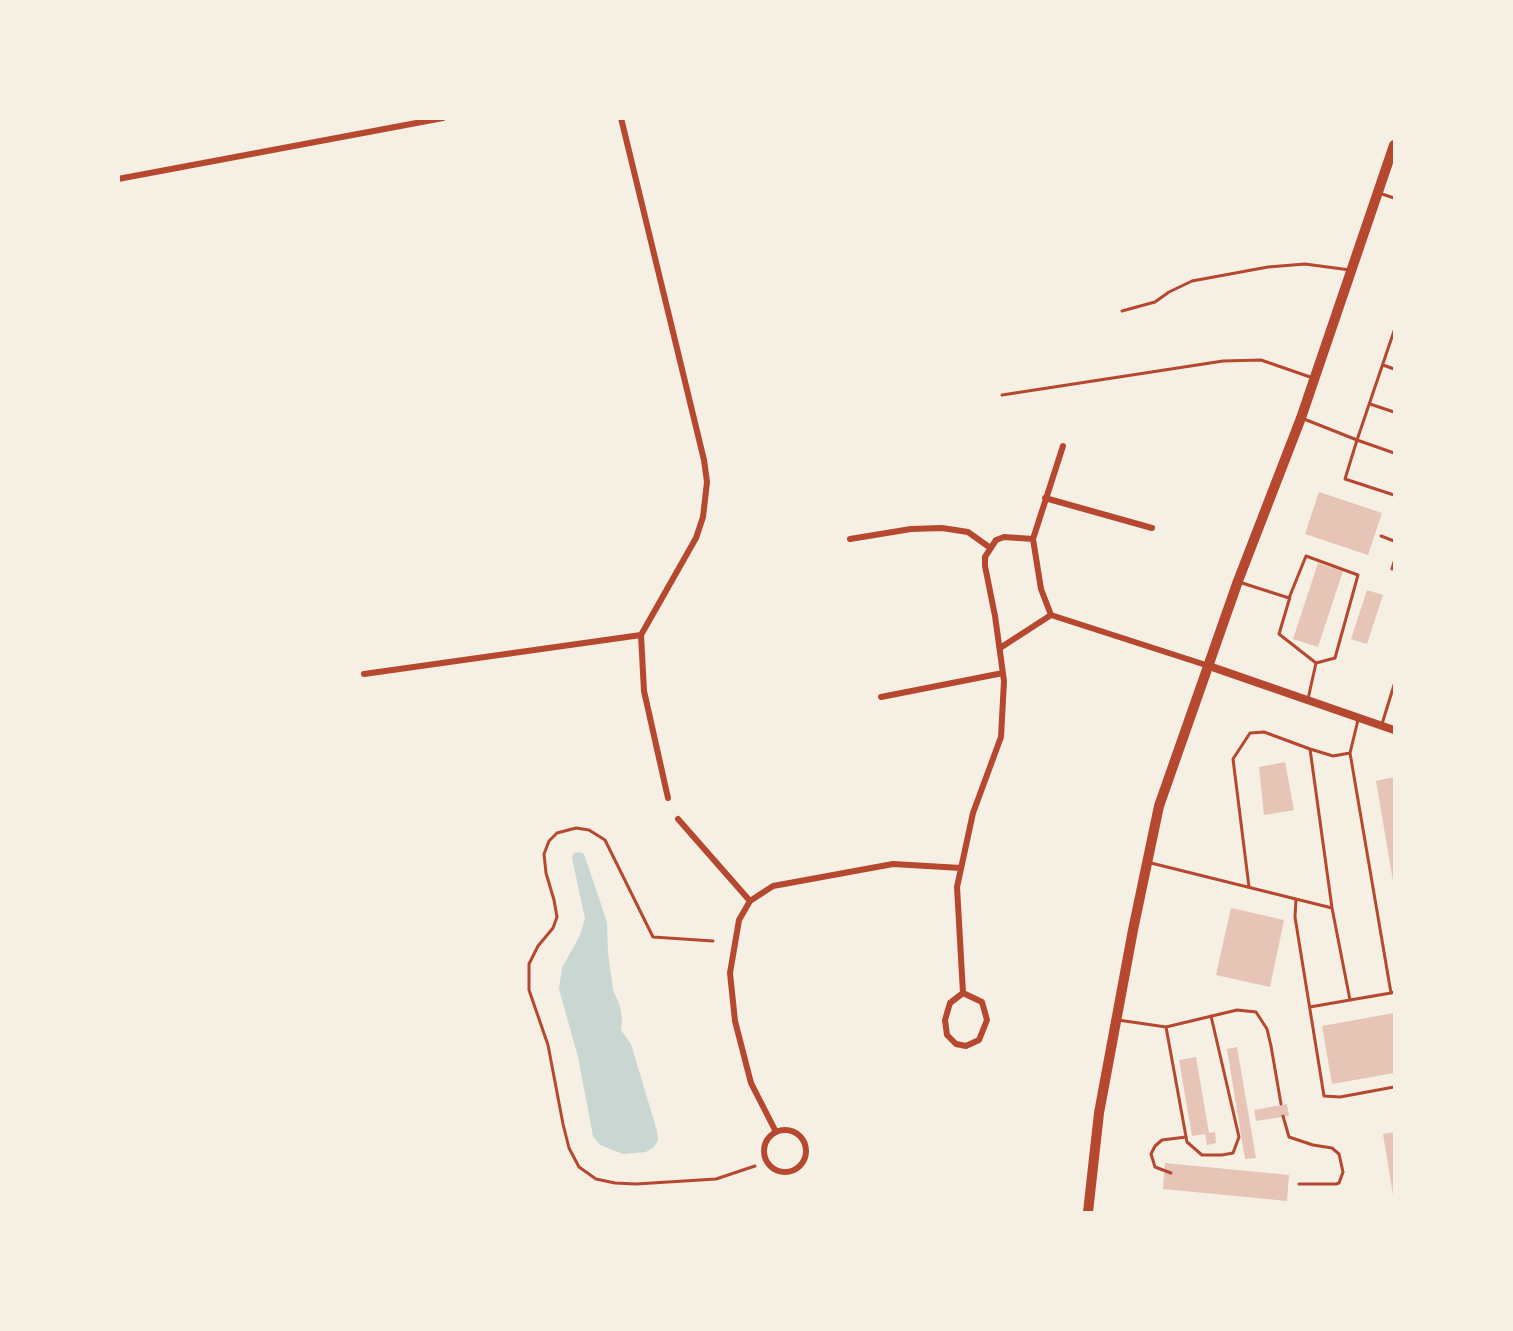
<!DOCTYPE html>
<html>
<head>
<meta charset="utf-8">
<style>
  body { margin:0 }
  #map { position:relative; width:1513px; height:1331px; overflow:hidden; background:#f6efe4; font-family:"Open Sans",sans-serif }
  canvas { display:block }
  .frame { position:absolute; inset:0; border:120px solid #f6efe4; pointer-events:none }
</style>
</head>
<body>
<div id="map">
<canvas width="1513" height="1331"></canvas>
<div class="frame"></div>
</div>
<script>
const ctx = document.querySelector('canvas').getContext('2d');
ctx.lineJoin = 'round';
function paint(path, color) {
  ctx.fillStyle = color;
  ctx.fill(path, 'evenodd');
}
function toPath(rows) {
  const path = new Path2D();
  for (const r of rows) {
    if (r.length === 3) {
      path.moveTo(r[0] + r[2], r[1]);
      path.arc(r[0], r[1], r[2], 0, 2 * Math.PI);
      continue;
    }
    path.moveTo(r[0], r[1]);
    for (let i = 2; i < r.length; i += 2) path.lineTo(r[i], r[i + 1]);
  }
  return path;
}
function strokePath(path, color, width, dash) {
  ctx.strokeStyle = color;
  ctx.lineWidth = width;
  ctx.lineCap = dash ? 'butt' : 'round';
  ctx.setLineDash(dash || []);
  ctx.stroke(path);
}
paint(toPath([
  [579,852,584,854,607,922,608,953,613,990,620,1006,622,1020,621,1030,631,1044,657,1131,658,1140,654,1147,646,1152,623,1154,600,1145,593,1136,578,1057,559,989,562,968,580,935,585,919,572,858,574,853]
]), '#c9d6d2');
paint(toPath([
  [1319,492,1382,513,1368,555,1305,534],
  [1318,563,1343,571,1318,647,1293,639],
  [1367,590,1383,595,1367,644,1351,639],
  [1285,762,1294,810,1264,815,1259,767],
  [1394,777,1394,881,1393,881,1376,781],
  [1231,908,1284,920,1270,987,1216,975],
  [1394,1013,1394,1073,1332,1084,1322,1026],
  [1237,1047,1256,1158,1245,1159,1227,1049],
  [1196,1057,1209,1133,1215,1132,1216,1143,1207,1145,1205,1134,1192,1136,1179,1060],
  [1287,1104,1289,1116,1256,1121,1254,1110],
  [1394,1132,1394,1195,1393,1195,1383,1134],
  [1165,1163,1289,1175,1287,1201,1163,1189]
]), '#e6c5b7');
strokePath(toPath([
  [713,941,653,937,605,840,589,830,576,828,557,833,549,841,544,854,546,873,554,900,557,917,553,928,538,946,529,964,529,990,548,1045,563,1124,569,1148,579,1167,596,1179,615,1183,636,1184,716,1179,755,1166]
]), '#b5482f', 3);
strokePath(toPath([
  [1379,193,1394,198],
  [1122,311,1155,302,1169,292,1192,281,1268,267,1305,264,1350,270],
  [1383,365,1394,369],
  [1002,395,1223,361,1261,360,1313,378],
  [1370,404,1394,412],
  [1304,419,1357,440,1394,331],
  [1394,453,1357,440,1345,479,1394,495],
  [1381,536,1394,541],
  [1392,569,1394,562],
  [1239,582,1289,598,1306,556,1358,575,1335,658,1316,663,1308,699],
  [1290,597,1279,634,1316,663],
  [1358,720,1350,753,1391,993,1394,992],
  [1382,724,1394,685],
  [1151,863,1332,908,1350,1000,1391,993],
  [1249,887,1233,759,1250,733,1264,732,1310,749],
  [1296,899,1295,917,1324,1096,1340,1097,1394,1087],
  [1332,908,1310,749,1333,756,1350,753],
  [1310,1007,1350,1000],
  [1118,1020,1166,1027,1237,1010,1256,1012,1267,1029,1271,1046,1281,1104],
  [1166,1027,1187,1142,1202,1155,1222,1155,1233,1153,1239,1137,1211,1016],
  [1283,1116,1289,1137,1313,1145,1332,1148,1339,1154,1343,1172,1339,1183,1336,1184,1299,1184],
  [1171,1173,1155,1167,1151,1154,1155,1146,1162,1140,1186,1137]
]), '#b5482f', 3);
strokePath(toPath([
  [621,118,681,365,704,460,707,482,703,517,696,538,641,635,644,691,668,798],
  [118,179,443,118],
  [1045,498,1152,528],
  [850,539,911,529,942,528,968,532,989,547],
  [1033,539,1041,589,1051,615],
  [1051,615,1209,666],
  [1000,648,1051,615],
  [364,674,641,635],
  [881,697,1003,673],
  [678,819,750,901],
  [963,993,982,1002,987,1020,979,1040,966,1046,956,1044,947,1035,945,1020,950,1003,963,993,957,887,973,813,1001,737,1004,681,995,616,985,566,985,557,996,540,1004,537,1033,539,1063,446],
  [785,1151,21],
  [776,1132,751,1083,735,1021,730,973,739,920,750,901,773,886,893,864,961,868]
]), '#b5482f', 6);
strokePath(toPath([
  [1209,666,1394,730]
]), '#b5482f', 8);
strokePath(toPath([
  [1088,1212,1099,1113,1133,930,1159,806,1238,581,1301,418,1394,145]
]), '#b5482f', 10);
</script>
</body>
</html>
